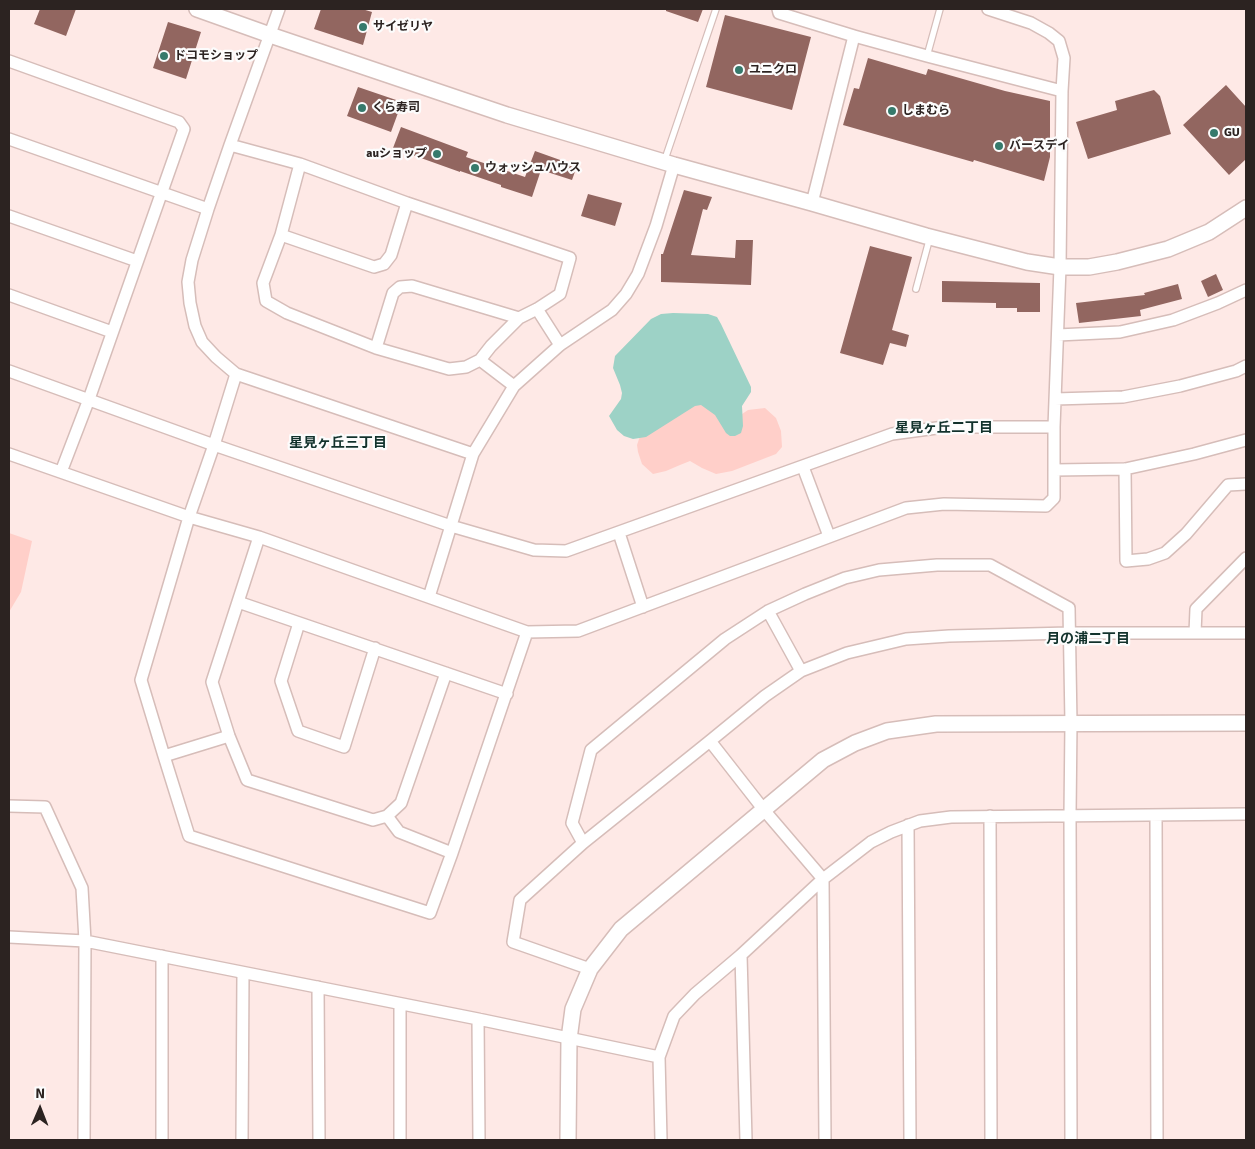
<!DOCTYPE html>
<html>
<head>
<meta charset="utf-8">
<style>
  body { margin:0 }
  #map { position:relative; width:1255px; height:1149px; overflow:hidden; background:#fee9e6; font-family:Signika,sans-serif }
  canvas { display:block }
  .frame { position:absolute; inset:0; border:10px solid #2c2321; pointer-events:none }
  .north { position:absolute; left:15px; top:1084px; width:50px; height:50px; -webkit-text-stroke:4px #fcfcfc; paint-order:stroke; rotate:1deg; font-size:14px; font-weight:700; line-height:20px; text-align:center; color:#2c2321 }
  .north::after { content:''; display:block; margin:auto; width:18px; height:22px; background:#2c2321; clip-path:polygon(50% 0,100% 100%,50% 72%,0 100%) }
</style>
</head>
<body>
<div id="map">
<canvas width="1255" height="1149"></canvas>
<div class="frame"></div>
<div class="north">N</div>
</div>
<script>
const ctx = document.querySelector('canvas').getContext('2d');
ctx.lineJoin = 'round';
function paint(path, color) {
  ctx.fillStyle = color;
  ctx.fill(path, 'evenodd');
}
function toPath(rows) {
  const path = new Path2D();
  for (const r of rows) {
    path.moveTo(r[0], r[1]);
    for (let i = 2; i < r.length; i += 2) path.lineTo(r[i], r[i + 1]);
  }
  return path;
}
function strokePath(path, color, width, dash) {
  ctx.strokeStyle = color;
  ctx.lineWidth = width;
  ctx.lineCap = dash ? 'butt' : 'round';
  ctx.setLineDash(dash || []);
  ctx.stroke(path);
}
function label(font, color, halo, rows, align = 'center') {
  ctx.font = font + ' Signika,"Noto Sans JP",sans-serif';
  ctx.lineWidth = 4.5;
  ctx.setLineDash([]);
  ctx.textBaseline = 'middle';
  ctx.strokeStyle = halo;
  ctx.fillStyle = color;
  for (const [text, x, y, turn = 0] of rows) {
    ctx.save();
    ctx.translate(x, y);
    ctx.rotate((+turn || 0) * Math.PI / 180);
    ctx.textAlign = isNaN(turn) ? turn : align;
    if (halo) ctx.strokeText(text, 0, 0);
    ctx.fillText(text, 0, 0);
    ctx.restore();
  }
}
paint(toPath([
  [707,403,730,422,748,410,765,408,776,418,781,431,782,447,776,454,732,471,716,474,702,468,690,461,680,465,666,471,653,474,642,464,638,452,637,445,641,433,681,407],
  [9,533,32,541,21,592,9,612]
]), '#ffcfc9');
paint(toPath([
  [673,313,708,314,717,317,721,324,751,387,751,392,742,406,743,426,741,433,735,436,730,436,726,433,715,415,701,405,695,406,646,437,633,439,624,436,617,430,609,416,621,399,622,393,620,385,613,368,615,356,651,319,661,314]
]), '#9dd2c6');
paint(toPath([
  [40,9,76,9,66,36,34,24],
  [321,9,362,9,372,12,363,45,314,29],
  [666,9,703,9,698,22,666,11],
  [725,15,811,37,792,110,706,87],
  [168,22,201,32,186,79,153,68],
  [868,58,926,75,928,69,1005,91,1050,101,1050,157,1044,181,974,160,973,162,843,125,854,88,859,89],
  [1226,85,1246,107,1246,159,1229,175,1183,125],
  [358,87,402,102,391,132,347,116],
  [1154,90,1160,96,1171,134,1088,159,1076,122,1117,110,1115,101],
  [401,127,468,152,466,157,525,177,535,151,577,166,572,180,541,170,532,197,501,187,501,185,460,171,460,172,393,148],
  [684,190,712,197,707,210,703,209,691,255,735,258,736,240,753,240,751,285,661,282,661,254,663,254],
  [588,194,622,203,615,226,581,216],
  [870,246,912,257,892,330,909,335,906,347,890,343,883,365,840,353],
  [1216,274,1223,290,1208,297,1201,281],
  [942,281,1040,283,1040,312,1017,312,1017,308,996,308,996,303,942,302],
  [1178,284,1182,299,1140,310,1141,316,1079,323,1076,303,1145,295,1144,293]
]), '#926660');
const service = toPath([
  [927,56,940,9],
  [664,162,716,9],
  [916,289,930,237]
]);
const minor = toPath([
  [279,9,230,145,208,209,192,260,188,282,190,303,195,326,202,342,216,357,236,374,473,454],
  [778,9,779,13,854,36,812,203],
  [854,36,927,56,1062,91],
  [9,61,179,122,184,129,89,399,61,472],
  [9,139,208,209],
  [230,145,300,164,407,203,570,258,560,294,537,309,519,318,491,346,480,360,466,367,449,369,376,348,287,313,266,301,263,283,281,235,300,164],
  [9,216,137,261],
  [281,235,374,267,384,264,391,255,407,203],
  [9,295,112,332],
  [537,309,560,345],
  [1058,335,1120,332,1173,320,1218,303,1246,290],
  [376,348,393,293,400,287,412,286,519,318],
  [480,360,514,386],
  [9,371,214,445,451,526,534,550,566,551,892,434,944,427,1054,427],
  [236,374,214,445,189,517,141,680,164,756,189,836,430,913,452,853,527,632],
  [1055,399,1123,397,1180,386,1236,371,1246,366],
  [9,454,189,517,259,537,527,632,578,631,906,508,944,504,1046,506,1054,498,1054,427,1060,267,1062,91,1064,58,1059,41,1049,33,1031,23,988,9],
  [803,467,829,536],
  [1125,469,1126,561,1148,559,1165,553,1186,534,1228,485,1246,484],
  [1054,470,1125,469,1194,454,1246,440],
  [619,533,643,607],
  [259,537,212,682,229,736,247,780,373,820,387,816,401,803,446,673],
  [429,597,473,454,514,386,560,345,612,310,626,294,638,274,656,226,674,165],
  [238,602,507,694],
  [768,611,801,671],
  [299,623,281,681,298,731,344,747,375,648],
  [1195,633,1196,609,1246,558],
  [710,741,764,810,823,879,825,1140],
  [164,756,229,736],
  [9,806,45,807,82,888,85,941,84,1140],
  [1156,815,1157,1140],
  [387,816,399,832,452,853],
  [990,816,991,1140],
  [908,825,910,1140],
  [583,843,572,823,591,750,725,639,768,611,805,594,845,578,879,570,937,565,990,565,1069,608,1071,723,1070,815,1071,1140],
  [9,937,85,941,478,1019,659,1057],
  [741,955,746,1140],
  [162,956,162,1140],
  [590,969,513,942,520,900,583,843,710,741,765,696,801,671,847,653,906,639,949,636,1069,633,1246,633],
  [318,987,319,1140],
  [400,1004,400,1140],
  [478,1019,479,1140],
  [242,1140,243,973],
  [661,1140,659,1057,674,1016,695,994,741,955,823,879,871,842,891,832,920,821,951,817,1246,814]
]);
const tertiary = toPath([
  [197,9,270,35,507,115,674,165,812,203,926,236,1027,262,1060,267,1089,267,1117,262,1168,249,1209,232,1246,208],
  [568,1140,569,1039,573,1009,590,969,621,929,823,760,855,743,887,731,936,724,1246,723]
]);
strokePath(service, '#d6bdb9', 8);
strokePath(minor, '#d6bdb9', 14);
strokePath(tertiary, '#d6bdb9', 18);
strokePath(service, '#fff', 5.5);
strokePath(minor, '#fff', 11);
strokePath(tertiary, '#fff', 15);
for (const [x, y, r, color] of [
  [363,27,5,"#367a6c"],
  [164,56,5,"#367a6c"],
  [739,70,5,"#367a6c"],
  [362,108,5,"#367a6c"],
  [892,111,5,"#367a6c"],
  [1214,133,5,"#367a6c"],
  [999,146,5,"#367a6c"],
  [437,154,5,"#367a6c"],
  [475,168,5,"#367a6c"]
]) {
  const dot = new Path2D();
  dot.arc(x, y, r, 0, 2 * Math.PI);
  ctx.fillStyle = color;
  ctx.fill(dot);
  strokePath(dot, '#fcfcfc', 2);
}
label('bold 12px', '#2c2321', '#fcfcfc', [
  ["サイゼリヤ",373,27],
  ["ドコモショップ",174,56],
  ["ユニクロ",749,70],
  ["くら寿司",372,108],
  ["しまむら",902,111],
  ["GU",1224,133],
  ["バースデイ",1009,146],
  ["auショップ",427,154,"right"],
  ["ウォッシュハウス",485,168]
], 'left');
label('bold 14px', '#12322c', '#fcfcfc', [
  ["星見ヶ丘二丁目",944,428],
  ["星見ヶ丘三丁目",338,443],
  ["月の浦二丁目",1088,639]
]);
</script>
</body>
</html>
